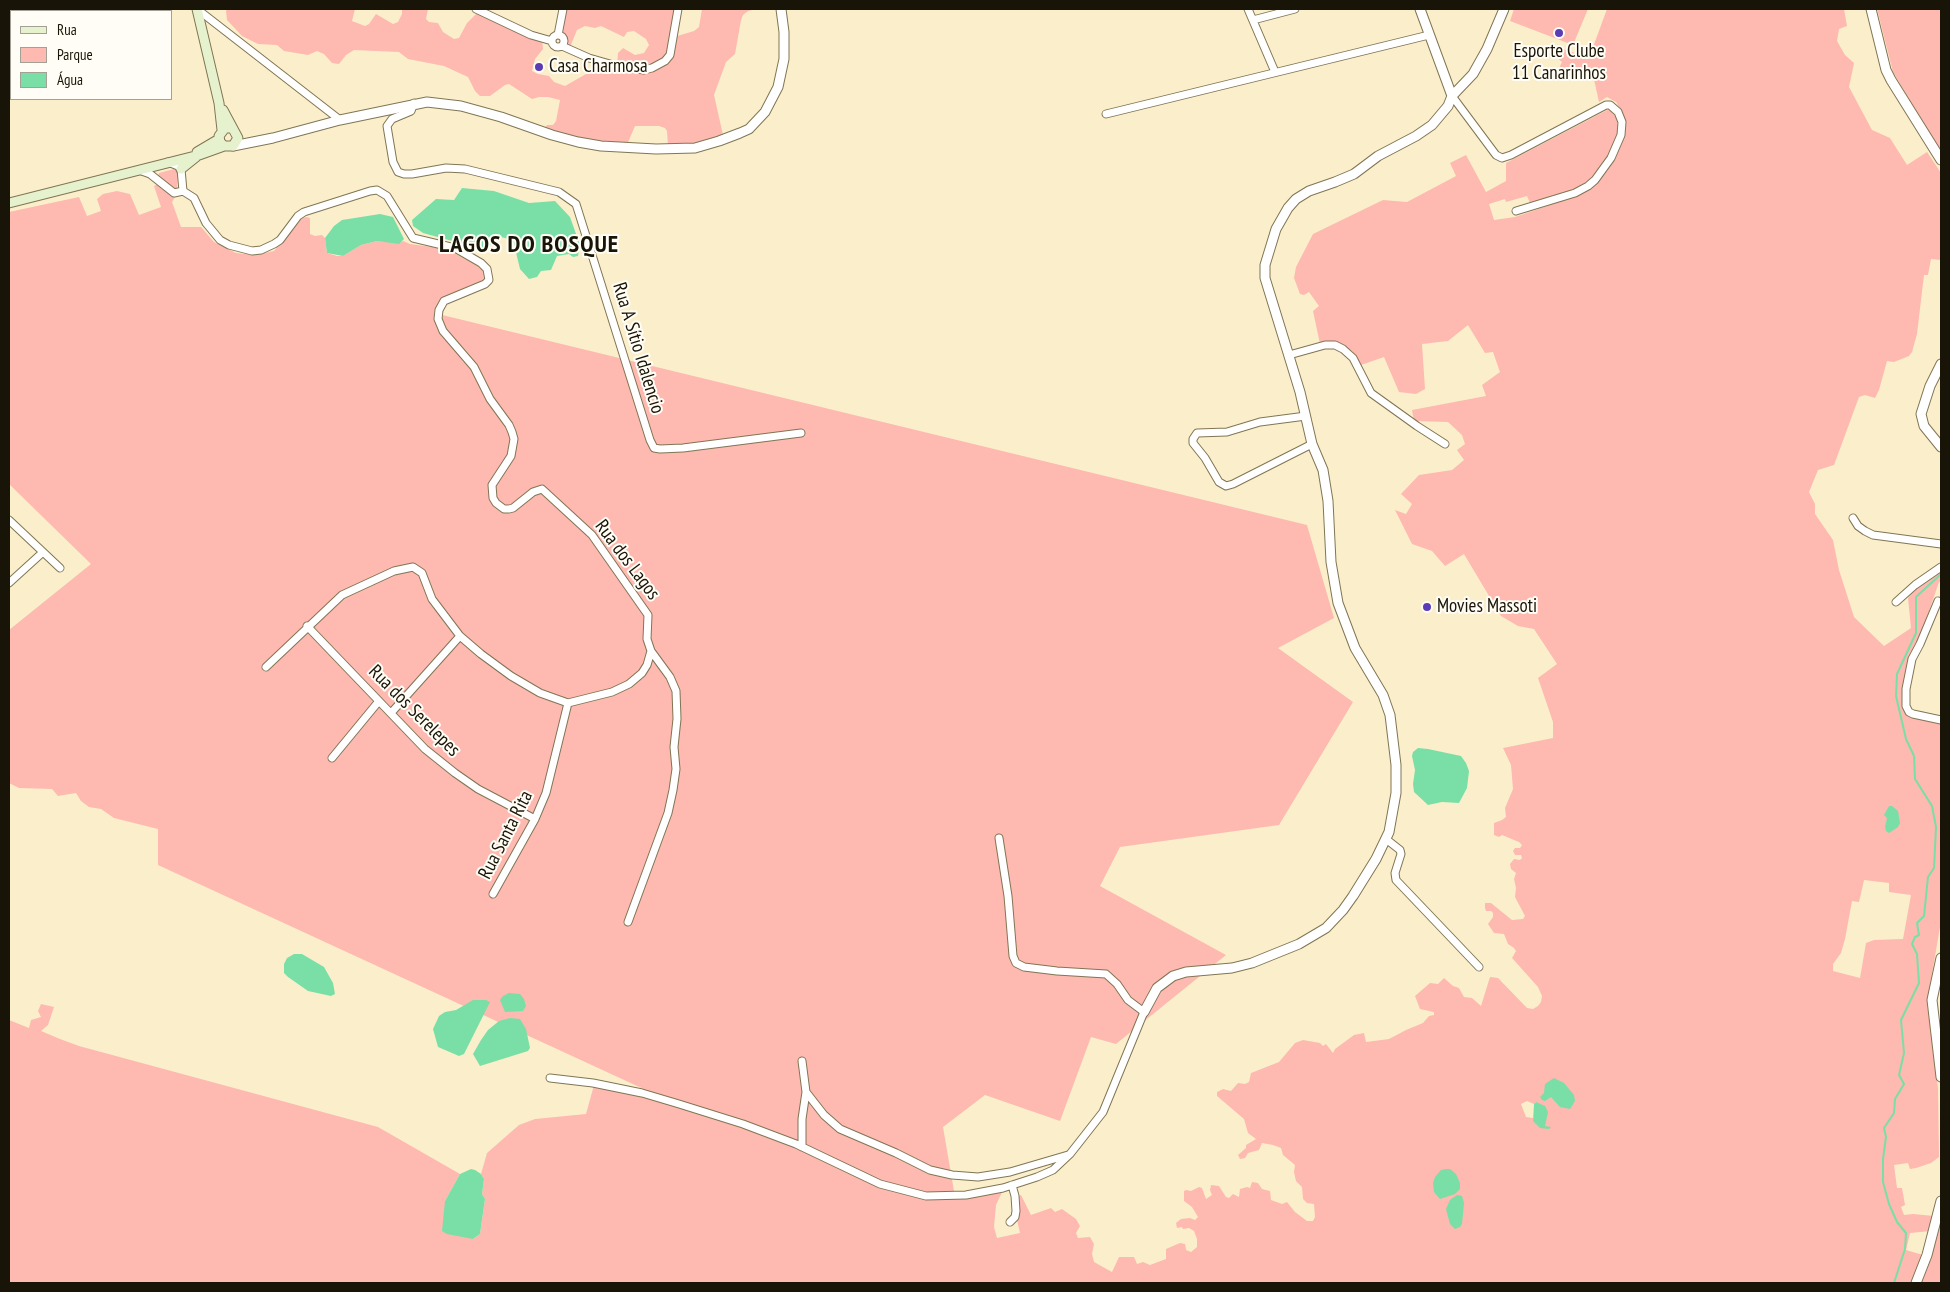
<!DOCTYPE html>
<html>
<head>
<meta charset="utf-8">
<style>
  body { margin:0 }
  #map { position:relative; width:1950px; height:1292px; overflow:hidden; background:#fbefcb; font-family:"PT Sans Narrow",sans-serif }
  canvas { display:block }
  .frame { position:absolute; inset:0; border:10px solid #181407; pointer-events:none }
  .legend { position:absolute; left:10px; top:10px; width:162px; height:90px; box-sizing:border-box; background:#fffdf5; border:1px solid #a3a096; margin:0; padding:6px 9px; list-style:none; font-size:15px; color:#181407 }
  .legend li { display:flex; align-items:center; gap:10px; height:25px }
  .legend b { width:25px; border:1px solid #a3a096 }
</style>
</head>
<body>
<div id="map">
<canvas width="1950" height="1292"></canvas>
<div class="frame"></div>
<ul class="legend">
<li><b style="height:6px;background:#e6f1ce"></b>Rua</li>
<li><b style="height:14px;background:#feb9b1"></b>Parque</li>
<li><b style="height:14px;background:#79dfa7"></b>Água</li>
</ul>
</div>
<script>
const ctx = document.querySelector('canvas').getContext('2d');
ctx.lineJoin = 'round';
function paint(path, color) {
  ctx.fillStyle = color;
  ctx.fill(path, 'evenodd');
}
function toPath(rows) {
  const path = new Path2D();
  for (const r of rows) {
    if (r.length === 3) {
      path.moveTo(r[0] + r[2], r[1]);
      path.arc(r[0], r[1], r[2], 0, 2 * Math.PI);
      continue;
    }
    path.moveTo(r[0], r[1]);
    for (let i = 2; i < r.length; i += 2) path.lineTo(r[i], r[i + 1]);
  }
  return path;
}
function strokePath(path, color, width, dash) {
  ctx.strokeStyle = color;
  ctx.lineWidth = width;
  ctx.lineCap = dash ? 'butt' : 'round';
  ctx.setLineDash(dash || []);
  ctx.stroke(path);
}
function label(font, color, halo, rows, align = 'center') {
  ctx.font = font + ' "PT Sans Narrow",sans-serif';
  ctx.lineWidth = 4;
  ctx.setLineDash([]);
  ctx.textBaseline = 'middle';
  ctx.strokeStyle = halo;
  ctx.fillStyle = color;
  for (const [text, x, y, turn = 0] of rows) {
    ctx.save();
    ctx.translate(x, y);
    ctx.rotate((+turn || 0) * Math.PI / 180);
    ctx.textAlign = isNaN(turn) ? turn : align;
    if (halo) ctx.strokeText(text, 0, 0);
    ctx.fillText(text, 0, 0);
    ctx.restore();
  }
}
paint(toPath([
  [227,9,355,9,352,21,365,26,369,24,376,14,393,24,398,22,402,14,402,9,428,9,426,19,429,22,438,23,443,32,454,39,459,38,467,23,479,11,542,39,543,49,535,59,532,71,538,74,549,76,554,82,565,86,586,74,617,66,618,53,623,48,635,55,644,53,649,45,646,39,634,31,627,32,624,37,601,26,595,28,585,26,577,30,570,47,564,44,564,39,561,36,563,9,678,9,674,37,694,31,699,27,702,9,769,9,757,9,748,11,743,15,741,20,735,54,726,62,714,95,723,135,719,141,695,148,668,146,667,131,665,128,659,126,635,126,626,147,542,131,547,125,553,125,556,121,560,100,548,97,539,97,532,99,509,84,505,85,490,96,480,96,475,91,468,77,444,66,408,59,399,52,354,50,346,55,339,64,332,63,324,54,317,51,308,55,284,51,277,45,258,44,242,36,227,20,226,11],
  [1514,9,1588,9,1573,45,1510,21],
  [1607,9,1844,9,1847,26,1839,29,1837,41,1845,55,1854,63,1849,87,1872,130,1890,138,1907,165,1927,152,1941,173,1941,260,1931,259,1928,275,1924,275,1917,334,1912,352,1909,356,1894,362,1887,361,1879,390,1875,398,1865,395,1859,397,1834,465,1818,470,1809,492,1815,504,1815,514,1833,540,1839,570,1854,617,1884,646,1911,628,1908,598,1917,587,1941,570,1941,582,1939,582,1919,640,1909,655,1904,688,1906,711,1910,717,1941,723,1941,921,1927,1003,1938,1088,1939,1157,1931,1163,1916,1168,1910,1169,1908,1163,1894,1165,1897,1188,1902,1188,1905,1205,1901,1207,1904,1215,1913,1214,1934,1216,1931,1231,1910,1233,1906,1250,1923,1255,1912,1283,9,1283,9,1020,29,1028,31,1020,41,1017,38,1011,41,1004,54,1007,48,1025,41,1031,60,1039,79,1046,378,1127,460,1174,445,1201,473,1239,480,1234,485,1199,482,1194,484,1179,481,1174,487,1153,519,1125,535,1119,586,1114,594,1085,674,1103,158,865,158,829,114,818,101,809,89,807,81,801,76,793,58,796,52,789,19,788,9,783,9,630,91,564,9,484,9,212,79,197,87,216,101,211,97,199,103,194,117,191,130,194,139,215,161,207,154,186,158,184,175,197,172,202,181,227,201,227,214,242,236,253,255,255,274,251,301,219,306,217,310,218,310,234,315,236,322,235,325,238,327,253,337,256,343,256,361,245,377,241,399,243,403,241,410,244,440,248,452,252,480,267,485,273,486,278,484,281,444,297,439,301,434,313,1307,525,1334,618,1278,648,1353,702,1279,825,1120,847,1100,886,1226,955,1116,1044,1091,1037,1060,1121,985,1095,943,1127,955,1197,1003,1190,996,1205,994,1227,997,1238,1020,1233,1017,1220,1019,1213,1018,1196,1021,1195,1031,1215,1051,1208,1055,1212,1062,1209,1076,1219,1080,1226,1076,1233,1078,1238,1090,1237,1094,1244,1092,1254,1094,1262,1112,1272,1119,1257,1134,1257,1137,1264,1143,1262,1150,1265,1166,1259,1166,1249,1180,1243,1185,1244,1186,1250,1191,1252,1197,1247,1197,1239,1194,1231,1189,1228,1183,1229,1182,1227,1177,1228,1176,1223,1181,1219,1190,1218,1195,1220,1198,1217,1192,1207,1184,1201,1184,1191,1186,1190,1191,1191,1199,1187,1202,1188,1206,1199,1212,1195,1210,1190,1211,1185,1219,1186,1226,1197,1229,1198,1233,1194,1239,1197,1240,1189,1247,1187,1250,1188,1252,1182,1258,1183,1262,1189,1270,1191,1271,1200,1282,1204,1287,1202,1295,1212,1307,1221,1313,1221,1315,1217,1314,1204,1307,1203,1303,1199,1302,1187,1296,1181,1294,1172,1295,1165,1283,1155,1281,1148,1273,1145,1262,1143,1259,1150,1248,1153,1245,1158,1240,1159,1238,1155,1246,1148,1246,1145,1256,1139,1248,1133,1244,1119,1217,1096,1217,1092,1223,1089,1231,1091,1238,1083,1245,1084,1249,1082,1251,1073,1279,1062,1295,1043,1303,1040,1320,1043,1323,1046,1326,1044,1333,1053,1335,1049,1354,1035,1364,1033,1366,1042,1389,1039,1406,1030,1423,1023,1429,1016,1434,1015,1434,1012,1420,1009,1415,996,1430,983,1438,984,1444,978,1453,986,1459,988,1464,997,1472,998,1481,1006,1490,977,1498,978,1527,1008,1533,1009,1538,1006,1541,1002,1542,996,1538,987,1512,958,1516,951,1514,948,1508,944,1504,934,1494,933,1488,924,1493,917,1493,913,1491,911,1486,911,1485,908,1485,903,1491,903,1512,920,1523,919,1525,916,1515,897,1516,888,1514,879,1516,873,1511,869,1510,864,1514,859,1520,860,1522,858,1521,855,1515,855,1513,851,1515,848,1520,848,1522,845,1519,842,1502,835,1499,837,1494,835,1494,823,1502,820,1506,817,1505,808,1513,789,1511,765,1503,748,1553,738,1553,722,1538,678,1557,664,1534,629,1518,626,1501,616,1464,554,1445,566,1432,551,1412,544,1395,510,1406,514,1412,504,1401,494,1419,475,1452,470,1464,460,1457,450,1465,444,1462,435,1448,422,1414,421,1412,410,1486,396,1482,385,1500,372,1493,352,1485,353,1468,325,1448,341,1422,344,1425,389,1416,394,1399,392,1384,357,1361,365,1352,351,1345,347,1320,344,1313,311,1319,306,1309,292,1304,295,1300,294,1294,278,1296,267,1313,234,1383,200,1407,202,1456,176,1450,163,1466,155,1486,192,1506,181,1506,163,1609,109,1616,117,1618,126,1617,134,1610,153,1590,179,1575,189,1530,203,1527,196,1506,202,1505,199,1489,204,1494,220,1515,217,1579,195,1593,187,1607,171,1616,157,1621,142,1625,123,1624,116,1616,102,1607,97,1599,102,1593,75,1565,76,1560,66,1562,62,1555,56,1555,46,1589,58],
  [1864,880,1889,883,1889,892,1911,895,1903,939,1874,940,1866,943,1860,978,1833,971,1833,964,1841,953,1845,939,1852,901,1859,902],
  [1527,1101,1534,1104,1536,1102,1545,1126,1533,1121,1533,1118,1526,1117,1521,1104],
  [1877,9,1941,9,1941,153,1893,72],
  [174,169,178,172,177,190,175,191,158,176,159,173],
  [1941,1220,1941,1283,1920,1283,1933,1251]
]), '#feb9b1');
paint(toPath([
  [462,188,494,191,529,203,555,201,570,217,580,245,578,256,573,257,569,254,557,256,551,270,541,271,537,277,529,279,520,269,513,240,501,237,486,248,476,249,467,245,423,233,413,226,412,220,436,199,454,200],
  [380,214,393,217,404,239,399,244,377,241,361,245,343,256,327,253,325,238,334,226,342,220],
  [1418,748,1428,749,1461,756,1466,763,1469,771,1467,788,1459,803,1442,802,1428,805,1414,792,1413,784,1415,770,1412,756,1413,752],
  [1889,806,1892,806,1898,811,1900,823,1898,827,1889,833,1886,831,1885,827,1887,818,1884,815],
  [294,954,302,954,324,967,333,983,335,994,331,996,308,991,288,977,284,973,284,964,287,958],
  [509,993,520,994,524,999,526,1006,523,1011,505,1012,500,1000,503,996],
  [473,1000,486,1000,490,1002,464,1054,459,1056,438,1047,433,1029,439,1016,445,1012,456,1010],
  [510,1018,520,1019,526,1029,530,1048,528,1051,480,1066,473,1054,481,1040,488,1030,499,1021],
  [1554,1078,1564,1083,1574,1095,1575,1101,1570,1109,1560,1107,1551,1097,1545,1101,1542,1100,1540,1097,1544,1093,1545,1084],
  [1536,1102,1545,1106,1548,1112,1545,1126,1551,1127,1549,1129,1540,1128,1533,1121,1534,1104],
  [471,1169,475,1170,481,1174,484,1179,482,1194,485,1199,480,1234,473,1239,447,1234,442,1231,445,1201,460,1174],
  [1446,1169,1450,1169,1456,1174,1460,1183,1460,1189,1455,1194,1440,1199,1434,1192,1433,1183,1435,1177,1441,1170],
  [1457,1195,1462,1196,1464,1203,1462,1224,1460,1227,1455,1229,1450,1224,1446,1209,1450,1200]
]), '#79dfa7');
strokePath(toPath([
  [1894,1283,1905,1249,1906,1233,1897,1222,1889,1204,1883,1182,1883,1159,1886,1137,1884,1128,1894,1113,1895,1099,1904,1084,1899,1075,1904,1053,1901,1020,1919,983,1917,954,1912,944,1915,937,1919,935,1917,923,1924,916,1928,877,1934,868,1936,827,1932,806,1915,779,1914,756,1906,739,1896,696,1897,674,1916,633,1916,597,1941,574]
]), '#79dfa7', 2);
const minor = toPath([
  [197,9,340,120],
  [476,9,531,35,552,41],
  [1248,9,1275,72],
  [1253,20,1295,9],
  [558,41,6],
  [558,35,563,9],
  [562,46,589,58,617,66,644,70,652,68,665,61,670,55,678,9],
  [1452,96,1496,155,1502,158,1511,155,1606,105,1610,105,1618,112,1622,122,1621,135,1611,158,1595,180,1588,186,1575,193,1516,211],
  [414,103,411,111,392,119,387,126,393,162,398,172,404,174,412,174,446,168,465,169,559,192,576,204,650,440,654,448,660,449,683,448,801,433],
  [1106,114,1429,35],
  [139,170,150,174,174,193,183,191,181,169,178,166,168,162],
  [183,191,194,198,206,223,220,240,229,245,252,251,261,250,274,244,280,240,298,216,304,212,370,191,377,190,387,196,413,238,455,248,481,263,487,269,489,280,485,284,444,301,439,310,438,319,443,331,474,367,490,399,509,425,512,432,514,439,511,456,492,485,493,498,496,503,504,509,509,509,513,508,533,492,542,489,592,535,648,615,647,639,651,651,670,677,676,691,677,719,674,747,676,769,673,790,668,813,628,922],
  [1289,355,1325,345,1335,345,1343,349,1353,358,1371,393,1417,426,1445,444],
  [1306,416,1260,422,1227,432,1197,433,1193,439,1193,443,1205,458,1219,482,1226,486,1233,484,1312,444],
  [1853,518,1858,526,1865,531,1873,535,1941,544],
  [9,520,60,568],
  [9,583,42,553],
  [1938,601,1920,644,1912,659,1906,689,1906,706,1909,712,1913,714,1941,720],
  [1896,602,1915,585,1941,567],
  [307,626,425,749,455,773,478,789,535,819],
  [266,667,342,595,394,571,413,567,422,573,432,599,460,636,481,654,511,676,540,693,568,703,612,692,629,684,642,673,647,665,651,651],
  [391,713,460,636],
  [332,758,379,701],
  [1386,839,1400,850,1401,854,1395,873,1396,880,1479,967],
  [493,894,535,819,546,793,568,703],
  [802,1061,806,1092,824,1115,840,1129,896,1153,930,1170,952,1175,978,1177,1010,1172,1068,1155],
  [550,1078,593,1083,642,1093,679,1104,743,1124,796,1144,880,1184,926,1196,966,1195,1003,1188,1037,1177,1053,1170,1070,1154,1103,1112,1144,1012,1128,1000,1117,984,1106,974,1057,971,1024,967,1016,963,1013,956,1008,896,999,838],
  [802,1147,802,1119,806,1092],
  [1010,1222,1015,1217,1016,1211,1015,1196,1012,1185]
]);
const tertiary = toPath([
  [1420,9,1452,96],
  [1871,9,1886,70,1891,80,1941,160],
  [233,146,273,138,340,120,427,102,461,106,501,117,552,135,578,142,601,146,656,149,695,148,719,141,740,133,749,129,765,112,778,87,784,59,784,32,781,9],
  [1941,364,1930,386,1921,414,1924,426,1941,447],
  [1941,958,1932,1000,1941,1077],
  [1144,1012,1157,988,1173,976,1186,972,1232,968,1252,963,1299,944,1326,928,1343,910,1353,896,1376,859,1389,832,1396,793,1396,765,1390,715,1383,695,1355,648,1338,603,1331,562,1328,501,1323,470,1312,444,1300,392,1265,278,1265,265,1276,229,1288,208,1296,199,1309,191,1335,182,1354,174,1378,156,1416,136,1432,125,1448,106,1452,96,1473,74,1487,49,1504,9],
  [1916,1283,1927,1255,1941,1201]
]);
const secondary = toPath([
  [197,9,219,103,222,130],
  [223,110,238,138,233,146,224,146,220,142,219,136,225,128,231,128],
  [197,152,219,139],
  [181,169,196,157],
  [9,203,199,155,224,146]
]);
strokePath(minor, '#807554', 9);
strokePath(tertiary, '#807554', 11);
strokePath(secondary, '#807554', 11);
strokePath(minor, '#fff', 7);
strokePath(tertiary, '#fff', 9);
strokePath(secondary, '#e6f1ce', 9);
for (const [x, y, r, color] of [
  [1559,33,5,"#5a3cb4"],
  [539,67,5,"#5a3cb4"],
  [1427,607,5,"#5a3cb4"]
]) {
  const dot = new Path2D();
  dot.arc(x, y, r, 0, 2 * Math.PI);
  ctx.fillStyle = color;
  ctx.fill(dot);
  strokePath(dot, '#fffdf5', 2);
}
label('19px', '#181407', '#fffdf5', [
  ["Esporte Clube",1559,52,"center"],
  ["11 Canarinhos",1559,74,"center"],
  ["Casa Charmosa",549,67],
  ["Movies Massoti",1437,607]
], 'left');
label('19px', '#181407', '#fffdf5', [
  ["Rua A Sítio Idalencio",638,348,73],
  ["Rua dos Lagos",627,560,53],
  ["Rua dos Serelepes",414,711,45],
  ["Rua Santa Rita",506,835,-63]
]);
ctx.letterSpacing = '1px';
label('bold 24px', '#181407', '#fffdf5', [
  ["LAGOS DO BOSQUE",529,245]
]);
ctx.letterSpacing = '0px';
</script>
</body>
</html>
